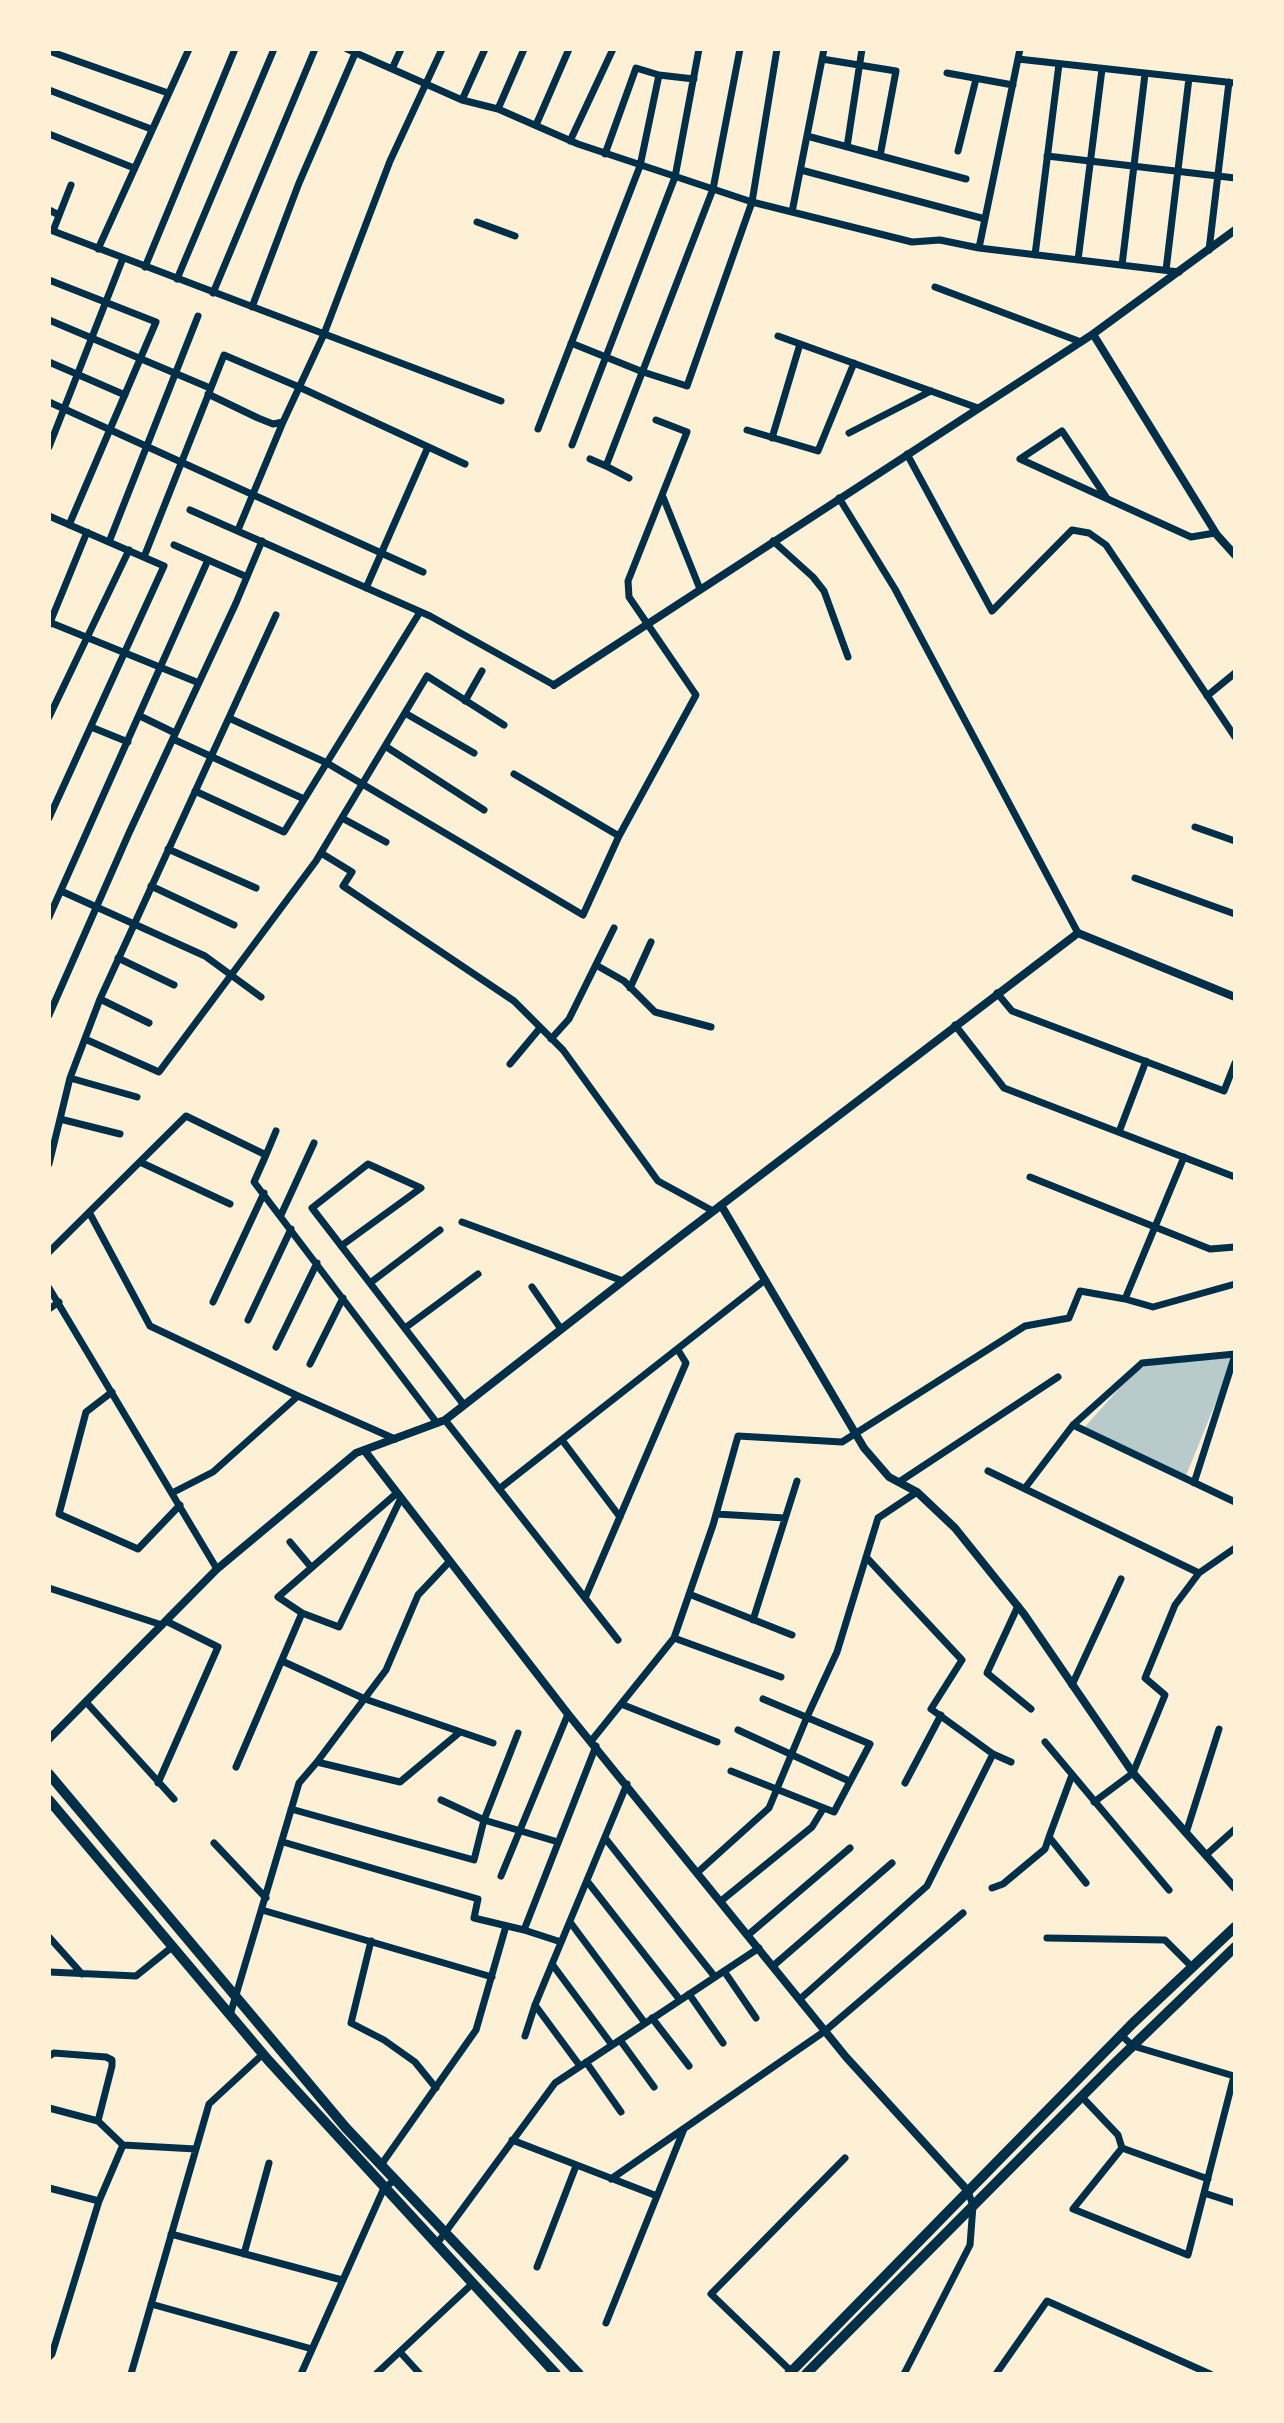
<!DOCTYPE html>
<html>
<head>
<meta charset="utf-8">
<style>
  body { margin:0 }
  #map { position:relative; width:1284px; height:2423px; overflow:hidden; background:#fdf0d5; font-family:Figtree,sans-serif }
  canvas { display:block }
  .frame { position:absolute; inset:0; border:51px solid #fdf0d5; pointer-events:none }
</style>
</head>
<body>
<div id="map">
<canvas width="1284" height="2423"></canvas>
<div class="frame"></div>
</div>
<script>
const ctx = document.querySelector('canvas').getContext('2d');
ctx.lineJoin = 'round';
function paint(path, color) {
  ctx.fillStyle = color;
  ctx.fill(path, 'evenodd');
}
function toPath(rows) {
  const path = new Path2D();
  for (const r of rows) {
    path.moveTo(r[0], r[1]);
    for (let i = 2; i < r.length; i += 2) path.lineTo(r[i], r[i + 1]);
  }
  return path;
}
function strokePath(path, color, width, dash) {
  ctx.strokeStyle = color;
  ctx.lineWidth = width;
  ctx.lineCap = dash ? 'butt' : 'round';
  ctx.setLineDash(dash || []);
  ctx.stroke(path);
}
paint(toPath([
  [1235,1355,1185,1478,1083,1429,1142,1363]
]), '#b9caca');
strokePath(toPath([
  [347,49,462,100,498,109,578,144,752,202,912,242,940,240,979,248,1179,272],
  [49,51,168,93],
  [822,59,896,71,880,156],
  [1018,59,1235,83],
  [392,69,401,49],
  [947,73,1013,85],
  [49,90,151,129],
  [462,100,485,49],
  [498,109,524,49],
  [536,125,569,49],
  [49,134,134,168],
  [807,136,966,179],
  [570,141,613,49],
  [847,147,862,49],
  [958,151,976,79],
  [605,154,636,68,659,75,694,79],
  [1047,156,1235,178],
  [801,170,985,219],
  [71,185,53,231,501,401],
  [49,210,59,215],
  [792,212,824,49],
  [477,222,515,236],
  [979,248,1020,49],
  [98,249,189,49],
  [1209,250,1229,82],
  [1035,255,1059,64],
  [1078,260,1102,69],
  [1122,265,1145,74],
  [145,267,235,49],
  [1166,270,1189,78],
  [177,279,274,49],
  [49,280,156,322,69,525],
  [935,287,1081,342],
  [213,293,315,49],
  [252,307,299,183,357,49],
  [49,320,210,388],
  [778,336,978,408],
  [571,343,643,372,687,386,752,202,777,49],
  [49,362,125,395],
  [208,394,258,418,273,424,283,422],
  [49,402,423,572],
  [538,429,640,166,659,75],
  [747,430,818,451,854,363],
  [849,433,931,391],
  [772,438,800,344],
  [572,445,675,177,699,49],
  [49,447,123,258],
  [907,454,992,611,1072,530,1089,533,1106,545,1235,737],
  [590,459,606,466,713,189,740,49],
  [1020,459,1191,537,1215,533],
  [1020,459,1062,431,1106,497],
  [606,466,629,478],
  [663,497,700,589],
  [839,498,895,589,1078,933],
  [190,510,430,616,554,685],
  [49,516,164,566,49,818],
  [238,530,283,422,324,334,390,161,442,49],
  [773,541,813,577,824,591,848,657],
  [109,542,198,316],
  [174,545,247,577],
  [144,557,224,355,299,387,465,464],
  [366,588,428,447],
  [49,622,199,683],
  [49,625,87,532],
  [1207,696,1235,673],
  [465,701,482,671],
  [405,713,474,753],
  [140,716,175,733],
  [49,717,129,550],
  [229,718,327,763,583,915,619,836],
  [91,727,128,742],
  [173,739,304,799],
  [385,746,484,810],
  [514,774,619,836,696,695,629,597,628,581,687,432,656,420],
  [195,791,284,832,420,612],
  [342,818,386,842],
  [1195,827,1235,841],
  [168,849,256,888],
  [321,853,352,872,343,886,514,1001,563,1050,658,1181,713,1211],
  [1135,878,1235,914],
  [151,886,234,925],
  [61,891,205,956,261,997],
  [49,917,208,560],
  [118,958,174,985],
  [596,965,624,981,655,1012,711,1027],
  [630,988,651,942],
  [997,993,1012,1011,1224,1091,1235,1063],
  [100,999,149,1023],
  [49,1015,129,833,236,603,262,541],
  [955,1025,1004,1088,1235,1177],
  [85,1039,159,1072,316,861,427,676,504,725],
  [551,1039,569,1019,614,928],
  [510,1064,540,1028],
  [70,1078,137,1097],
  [60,1119,120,1134],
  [1119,1132,1146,1061],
  [266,1155,276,1131],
  [140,1162,230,1204],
  [49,1164,70,1078,100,999,276,615],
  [1030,1177,1210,1249,1235,1247],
  [89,1212,150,1326,298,1396,395,1439],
  [281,1215,314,1143],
  [462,1222,623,1281],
  [341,1246,421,1188,368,1164,312,1208,464,1405],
  [49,1252,186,1116,266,1155,254,1182,437,1423],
  [370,1283,440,1230],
  [532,1287,561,1329],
  [49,1288,217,1569],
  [1125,1299,1153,1307,1235,1284],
  [213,1302,264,1193],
  [49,1309,59,1302],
  [248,1320,291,1229],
  [405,1328,478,1274],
  [276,1347,317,1263],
  [310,1364,343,1298],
  [112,1392,86,1412,59,1514,138,1549,180,1505],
  [445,1420,618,1640],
  [1073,1425,1235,1502],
  [562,1440,620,1517],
  [988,1471,1199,1573],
  [899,1482,1058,1377],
  [1194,1483,1235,1355],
  [1025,1488,1073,1425,1142,1363,1235,1354],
  [499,1489,765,1280],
  [172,1493,213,1472,298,1396],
  [397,1493,278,1597,302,1613,339,1627,401,1498],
  [716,1514,785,1518],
  [290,1542,311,1567],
  [866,1557,962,1660,931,1709,993,1754,1011,1762],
  [49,1588,162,1625],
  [689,1594,792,1635],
  [585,1598,686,1363,678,1350],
  [1018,1606,987,1673,1031,1709],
  [753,1620,797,1481],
  [674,1638,781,1677],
  [282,1661,365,1699,493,1743],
  [1072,1685,1121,1579],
  [86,1702,174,1799],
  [621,1704,717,1742],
  [738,1730,849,1781],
  [592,1740,674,1638,713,1525,738,1436,842,1442,1025,1326,1069,1318,1080,1291,1125,1299,1184,1157],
  [1045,1742,1169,1890],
  [317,1762,400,1782,460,1732],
  [236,1767,302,1613],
  [731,1771,834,1812,870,1744,763,1699],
  [1072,1775,1049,1837,1086,1883],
  [158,1783,218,1647,166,1621],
  [905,1783,941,1715],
  [441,1800,484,1820,558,1842],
  [1094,1802,1133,1773,1165,1695,1145,1678,1175,1605,1199,1573,1235,1548],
  [291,1809,474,1860,484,1820,518,1733],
  [1186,1833,1219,1729],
  [605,1838,715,1977],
  [283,1842,478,1899,474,1918,524,1930,596,1746],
  [214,1843,266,1898],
  [1206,1855,1235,1829],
  [698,1872,769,1808,807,1717,837,1652,878,1518,917,1492],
  [501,1876,568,1714],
  [587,1881,680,2000],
  [992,1888,1003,1884,1045,1849,1049,1837],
  [721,1901,812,1827,823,1809],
  [262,1910,492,1977],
  [570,1922,645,2023],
  [524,1930,561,1942],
  [748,1935,850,1848],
  [49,1937,82,1974],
  [1047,1938,1165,1940,1192,1967],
  [371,1941,351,2023,384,2040,415,2062,436,2088],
  [552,1964,612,2045],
  [773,1966,892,1863],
  [724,1971,756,2018],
  [49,1972,136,1976,172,1947],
  [689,1994,723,2043],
  [800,1999,927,1886,993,1754],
  [535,2005,580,2066],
  [230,2015,299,1783,317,1762,386,1670,418,1595,450,1561],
  [652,2018,689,2066],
  [1121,2035,1133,2046,1234,2076,1204,2193,1188,2255,1073,2209,1122,2148,1208,2179],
  [525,2036,535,2005,627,1784],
  [620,2040,654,2087],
  [49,2056,54,2053,106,2057,112,2060,112,2066,98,2121],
  [586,2062,621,2112],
  [1082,2097,1118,2135,1122,2148],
  [49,2108,98,2121,123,2145,196,2149],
  [512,2140,657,2196],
  [381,2165,476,2030,506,1926],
  [611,2179,825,2031,963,1913],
  [49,2188,99,2201],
  [1204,2193,1235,2203],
  [171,2234,342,2280],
  [436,2245,555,2083,759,1948],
  [244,2254,269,2163],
  [537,2267,576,2166],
  [151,2304,312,2349],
  [606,2323,684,2129],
  [400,2352,420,2374],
  [49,2357,52,2354,99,2201,123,2145],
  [131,2374,209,2104,263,2054],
  [301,2374,384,2188,395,2180],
  [376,2374,472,2284],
  [794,2374,711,2294,845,2158],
  [904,2374,970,2245,973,2206,968,2191],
  [996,2374,1047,2301,1210,2374]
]), '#003049', 7);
strokePath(toPath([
  [1093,334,1217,535,1235,555],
  [554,685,1093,334,1235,230],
  [721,1205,864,1448,889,1477,917,1492,955,1528,1024,1614,1133,1773,1235,1888],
  [364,1450,568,1714,846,2057,968,2191],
  [49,1739,217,1569,356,1453,445,1420,682,1235,1078,933,1235,997]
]), '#003049', 8);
strokePath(toPath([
  [49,1774,346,2128,579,2374],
  [49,1800,268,2060,556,2374],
  [789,2374,1133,2023,1235,1927],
  [806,2374,1114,2064,1235,1947]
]), '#003049', 10);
</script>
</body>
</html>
